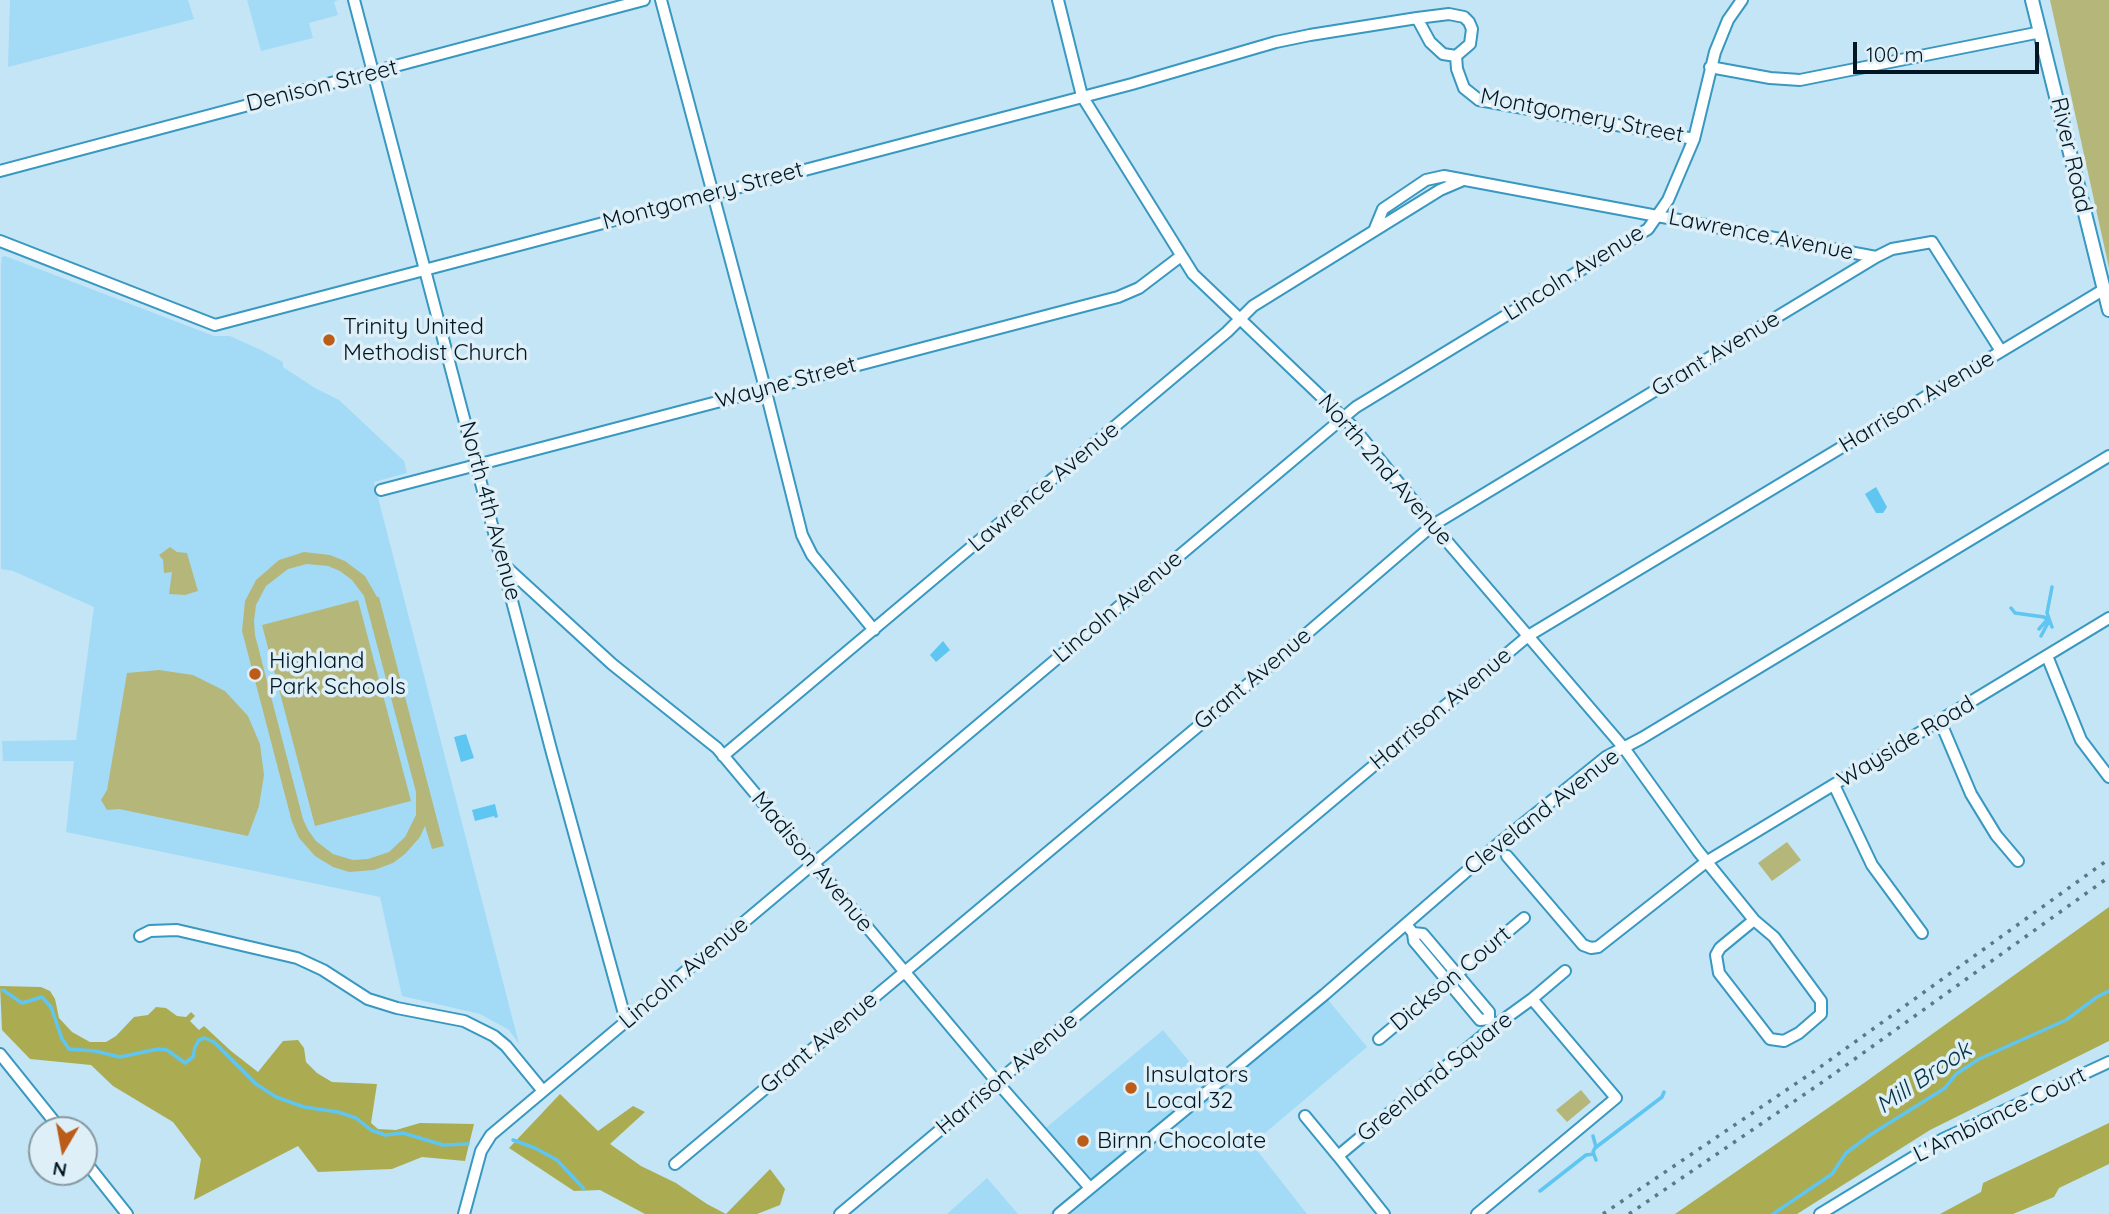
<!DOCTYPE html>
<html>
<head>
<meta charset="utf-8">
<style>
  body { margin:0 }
  #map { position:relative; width:2109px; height:1214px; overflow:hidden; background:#c3e5f5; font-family:Quicksand,sans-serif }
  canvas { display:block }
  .north { position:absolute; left:28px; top:1116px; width:70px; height:70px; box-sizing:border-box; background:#deeff7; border:2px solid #8599a2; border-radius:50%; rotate:190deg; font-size:19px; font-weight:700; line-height:28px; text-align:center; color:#001723 }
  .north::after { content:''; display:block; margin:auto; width:24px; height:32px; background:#bc5c19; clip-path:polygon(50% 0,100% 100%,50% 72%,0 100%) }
  .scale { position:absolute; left:1853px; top:42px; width:186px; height:32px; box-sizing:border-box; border:4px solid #001723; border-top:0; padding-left:9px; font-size:21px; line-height:24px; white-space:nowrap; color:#001723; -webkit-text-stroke:5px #deeff7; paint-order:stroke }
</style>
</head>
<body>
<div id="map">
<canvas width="2109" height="1214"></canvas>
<div class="north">N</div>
<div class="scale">100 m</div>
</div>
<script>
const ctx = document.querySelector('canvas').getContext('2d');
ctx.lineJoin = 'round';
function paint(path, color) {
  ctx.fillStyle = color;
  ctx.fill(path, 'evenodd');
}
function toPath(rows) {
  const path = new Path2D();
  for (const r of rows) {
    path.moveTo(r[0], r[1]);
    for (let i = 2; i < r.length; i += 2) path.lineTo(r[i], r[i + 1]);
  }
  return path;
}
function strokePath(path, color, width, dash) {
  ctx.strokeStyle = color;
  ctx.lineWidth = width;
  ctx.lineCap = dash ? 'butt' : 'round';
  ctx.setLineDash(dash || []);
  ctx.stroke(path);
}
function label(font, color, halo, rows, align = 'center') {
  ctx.font = font + ' Quicksand,sans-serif';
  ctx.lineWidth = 7;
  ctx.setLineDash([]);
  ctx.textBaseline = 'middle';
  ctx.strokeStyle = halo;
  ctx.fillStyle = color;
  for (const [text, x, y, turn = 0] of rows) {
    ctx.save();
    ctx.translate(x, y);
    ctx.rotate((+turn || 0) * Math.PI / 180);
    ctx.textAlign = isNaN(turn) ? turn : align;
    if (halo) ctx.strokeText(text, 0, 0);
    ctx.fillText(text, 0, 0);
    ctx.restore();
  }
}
paint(toPath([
  [10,0,188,0,194,19,8,67],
  [247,0,338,0,334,2,338,15,309,23,313,38,261,51],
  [5,256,214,336,230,336,261,350,283,362,283,367,315,388,339,400,404,461,407,473,374,482,519,1044,509,1030,480,1014,402,996,380,897,66,832,74,761,3,761,2,741,76,740,94,607,13,571,1,569,1,265,2,257],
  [1324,995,1367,1047,1252,1144,1307,1214,1049,1214,1084,1184,1041,1132,1163,1030,1208,1084],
  [987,1178,1018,1214,947,1214]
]), '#a3dbf7');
paint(toPath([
  [2050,0,2109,0,2109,268],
  [170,547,177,552,187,553,198,591,185,595,169,594,172,572,164,573,163,560,159,555],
  [304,552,330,555,345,561,365,576,377,597,379,597,444,846,432,849,425,826,420,837,405,854,393,863,374,870,349,872,333,867,315,856,299,838,292,822,242,631,245,601,256,580,279,560],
  [307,564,328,566,340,571,352,580,364,596,416,792,416,815,405,837,389,852,368,859,353,860,333,854,316,841,308,830,303,819,255,635,254,621,256,605,266,586,288,569],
  [358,600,411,801,315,826,262,625],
  [159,670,193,675,225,691,248,716,260,744,264,775,259,806,248,836,119,809,107,810,101,800,107,790,127,673],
  [1787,842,1801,860,1772,881,1758,863],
  [1581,1090,1591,1102,1567,1122,1556,1110]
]), '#b5b77a');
paint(toPath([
  [2109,907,2109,1041,1930,1130,1797,1214,1675,1214,1864,1083],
  [0,986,41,987,50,991,55,999,59,1018,72,1032,90,1042,106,1042,116,1036,134,1017,148,1015,156,1007,166,1008,177,1016,186,1017,191,1012,195,1016,190,1021,199,1030,204,1026,231,1051,258,1072,283,1041,298,1040,304,1048,306,1062,317,1073,332,1082,377,1084,371,1123,378,1129,396,1130,420,1123,474,1124,465,1161,422,1157,392,1169,318,1172,298,1146,194,1200,201,1159,173,1122,113,1086,91,1065,30,1059,2,1030],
  [560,1094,598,1131,633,1106,645,1112,610,1144,641,1166,676,1183,707,1204,726,1214,770,1169,785,1189,780,1205,757,1214,645,1214,600,1190,574,1191,509,1148],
  [2109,1123,2109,1164,2059,1188,2054,1197,2013,1214,1940,1214,1981,1192,1983,1183]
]), '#abac52');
paint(toPath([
  [1876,487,1887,507,1883,513,1876,513,1865,494],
  [943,641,950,650,936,662,930,655],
  [466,734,474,758,461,762,454,737],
  [495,804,498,817,495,818,494,816,475,821,472,810]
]), '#5fc5f1');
strokePath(toPath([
  [2011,608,2015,613,2044,617,2048,620],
  [2052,627,2047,613,2052,587],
  [2039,629,2047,620,2049,621],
  [2041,636,2049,621],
  [3,990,22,1003,42,997,51,1007,62,1039,69,1049,95,1051,120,1057,158,1049,167,1050,185,1063,193,1057,195,1047,199,1040,205,1038,214,1042,256,1084,276,1097,304,1107,338,1112,356,1118,371,1130,385,1135,403,1133,443,1145,468,1144],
  [1593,1136,1596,1147],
  [513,1140,535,1148,557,1160,584,1189],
  [1596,1160,1593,1152,1595,1148,1662,1097,1664,1092],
  [1540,1191,1586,1155,1594,1154],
  [1773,1214,1832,1174,1846,1153,1870,1135,1945,1088,1956,1074,1979,1059,2066,1020,2097,997,2109,991]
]), '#5fc5f1', 3.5);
const minor = toPath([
  [354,0,552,753,626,1021],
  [661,0,765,388,802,535,812,555,874,630],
  [1058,0,1082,96,1193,274,1353,427,1433,525,1624,748,1698,851,1754,920,1774,937,1821,1001,1821,1014,1799,1033,1784,1041,1770,1039,1719,973,1716,955,1720,948,1754,920],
  [1456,56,1457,69,1464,88,1479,100,1694,139],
  [1710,67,1770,78,1800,80,2041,32],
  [0,171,644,0],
  [1374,231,1383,209,1426,180,1444,176,1876,257,1892,249,1932,242,2001,351],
  [0,241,215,325,1132,84,1276,42,1310,35,1417,18,1449,14,1464,17,1469,22,1472,29,1470,44,1456,56,1443,54,1430,42,1417,18],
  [381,490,1118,297,1139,288,1181,256],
  [504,565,612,664,717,748,997,1082,1090,1188],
  [2047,656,2081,740,2109,777],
  [1940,721,1971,794,1996,835,2018,861],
  [723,756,1227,332,1253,306,1440,190,1461,181],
  [1834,785,1872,865,1922,933],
  [1507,856,1583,945,1591,948,1598,947,1706,862,2109,618],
  [1406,924,1413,933,1414,941,1480,1020,1489,1019,1489,1012,1423,934,1413,933],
  [140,936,150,931,177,930,297,958,323,970,368,999,397,1008,464,1021,494,1036,506,1046,543,1091],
  [1379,1039,1524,918],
  [0,1054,61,1130],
  [1305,1116,1338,1156,1492,1028,1532,999,1565,971],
  [1338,1156,1384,1214],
  [84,1160,127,1214],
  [675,1164,1226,703,1433,525,1876,257],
  [464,1214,481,1151,491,1135,1356,407,1648,229,1668,200,1694,139,1715,52,1728,20,1742,0],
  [840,1214,1528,636,2103,290],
  [1059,1214,1324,995,1497,845,1606,757,1642,738,2109,456],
  [1477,1214,1616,1098,1532,999],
  [1820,1214,1943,1139,2109,1062]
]);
const tertiary = toPath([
  [2032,0,2109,310]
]);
strokePath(minor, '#3898c0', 14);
strokePath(tertiary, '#3898c0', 16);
strokePath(minor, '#fff', 10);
strokePath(tertiary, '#fff', 12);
strokePath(toPath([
  [1603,1214,1816,1070,2109,859],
  [1629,1214,1824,1081,2109,877]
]), '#5b7885', 3.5, [3.5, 7]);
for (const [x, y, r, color] of [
  [329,340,7,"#bc5c19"],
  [255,674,7,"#bc5c19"],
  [1131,1088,7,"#bc5c19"],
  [1083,1141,7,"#bc5c19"]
]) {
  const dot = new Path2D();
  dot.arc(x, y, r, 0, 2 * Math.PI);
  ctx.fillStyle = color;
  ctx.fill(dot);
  strokePath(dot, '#deeff7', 2.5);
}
label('23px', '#001723', '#deeff7', [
  ["Denison Street",322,86,-14],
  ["Montgomery Street",1582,116,11],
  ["River Road",2071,155,77],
  ["Montgomery Street",703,196,-15],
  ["Lawrence Avenue",1761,235,11],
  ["Lincoln Avenue",1574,273,-32],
  ["Grant Avenue",1716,354,-31],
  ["Wayne Street",786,383,-15],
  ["Harrison Avenue",1917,402,-31],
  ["North 2nd Avenue",1385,470,49],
  ["Lawrence Avenue",1044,487,-40],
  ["North 4th Avenue",490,511,75],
  ["Lincoln Avenue",1118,607,-40],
  ["Grant Avenue",1253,679,-40],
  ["Harrison Avenue",1441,709,-40],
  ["Wayside Road",1906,742,-31],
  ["Cleveland Avenue",1542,812,-38],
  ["Madison Avenue",812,862,50],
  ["Lincoln Avenue",684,973,-40],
  ["Dickson Court",1451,979,-40],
  ["Grant Avenue",819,1043,-40],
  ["Harrison Avenue",1007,1074,-40],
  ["Greenland Square",1435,1077,-39],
  ["L'Ambiance Court",2000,1115,-26]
]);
label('23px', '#001723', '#deeff7', [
  ["Trinity United",343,327],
  ["Methodist Church",343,353],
  ["Highland",269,661],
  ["Park Schools",269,687],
  ["Insulators",1145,1075],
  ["Local 32",1145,1101],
  ["Birnn Chocolate",1097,1141]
], 'left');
label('italic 24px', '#033345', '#deeff7', [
  ["Mill Brook",1924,1078,-34]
]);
</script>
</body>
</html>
